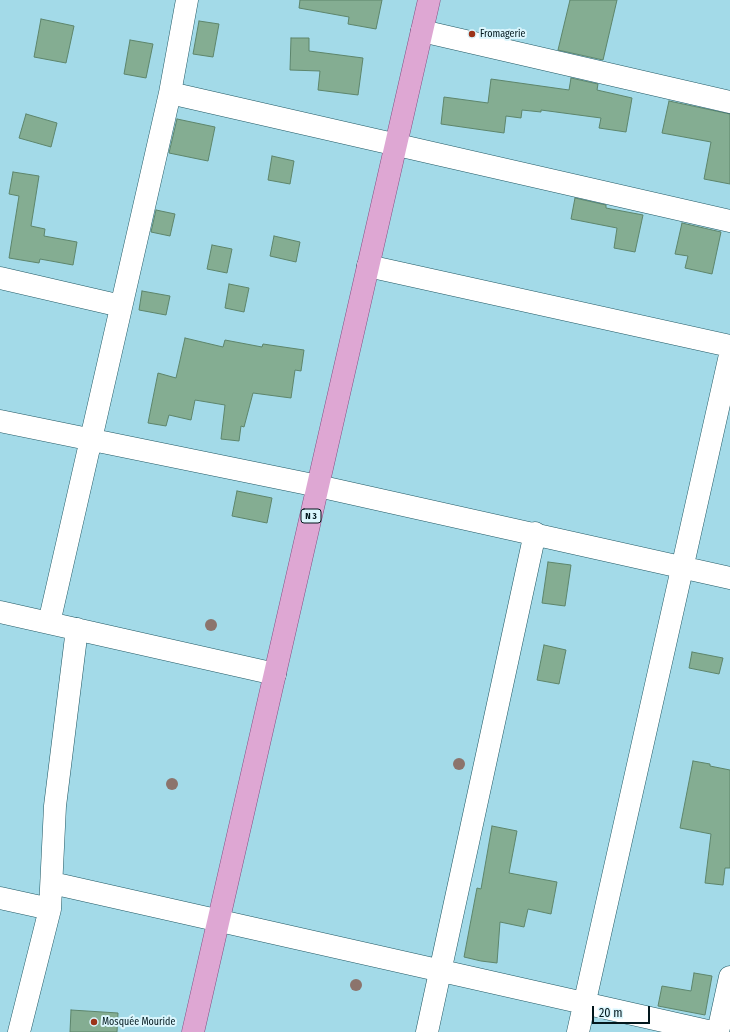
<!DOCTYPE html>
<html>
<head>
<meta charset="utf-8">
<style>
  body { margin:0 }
  #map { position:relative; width:730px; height:1032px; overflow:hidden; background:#a3dae8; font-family:"Fira Sans Condensed",sans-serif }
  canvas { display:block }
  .scale { position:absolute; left:592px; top:1006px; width:58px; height:18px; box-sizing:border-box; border:2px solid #02171c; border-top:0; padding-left:5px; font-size:12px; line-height:14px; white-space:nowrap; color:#02171c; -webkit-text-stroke:3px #dbf6fd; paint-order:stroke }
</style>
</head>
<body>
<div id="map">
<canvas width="730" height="1032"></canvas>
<div class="scale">20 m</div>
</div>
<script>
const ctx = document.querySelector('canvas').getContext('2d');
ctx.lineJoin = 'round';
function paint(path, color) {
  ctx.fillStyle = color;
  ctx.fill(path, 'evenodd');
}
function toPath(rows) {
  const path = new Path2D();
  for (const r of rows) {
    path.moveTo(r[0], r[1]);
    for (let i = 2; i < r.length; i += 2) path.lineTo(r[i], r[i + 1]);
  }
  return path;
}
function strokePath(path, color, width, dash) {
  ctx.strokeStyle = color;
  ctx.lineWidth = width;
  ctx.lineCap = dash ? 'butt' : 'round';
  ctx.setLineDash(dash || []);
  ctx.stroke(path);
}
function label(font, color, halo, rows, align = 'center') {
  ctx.font = font + ' "Fira Sans Condensed",sans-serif';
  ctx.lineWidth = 4;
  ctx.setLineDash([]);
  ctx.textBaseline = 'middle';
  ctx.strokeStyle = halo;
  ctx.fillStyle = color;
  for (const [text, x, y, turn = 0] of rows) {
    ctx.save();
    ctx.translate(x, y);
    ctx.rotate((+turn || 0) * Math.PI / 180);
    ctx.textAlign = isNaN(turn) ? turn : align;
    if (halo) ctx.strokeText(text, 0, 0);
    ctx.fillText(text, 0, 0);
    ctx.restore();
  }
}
const building = toPath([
  [300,0,382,0,376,29,348,24,349,17,299,8,300,0],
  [570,0,617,0,603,60,558,50,570,0],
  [41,19,74,26,66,63,34,57,41,19],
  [199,21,219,24,213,57,193,54,199,21],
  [291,38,309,38,309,51,363,58,358,95,318,90,320,71,290,70,291,38],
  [130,40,153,44,146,78,124,74,130,40],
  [571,78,598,84,597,90,632,98,626,132,599,128,601,118,541,110,541,112,522,110,521,118,506,116,504,133,441,124,444,97,488,103,491,79,569,90,571,78],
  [669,101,730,114,730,184,704,179,711,142,662,133,669,101],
  [26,114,57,123,51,147,19,138,26,114],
  [177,119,215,127,208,161,169,153,177,119],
  [272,156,294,161,290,184,268,180,272,156],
  [13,172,39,176,31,226,45,229,44,236,77,242,73,265,40,259,39,263,9,258,19,196,9,194,13,172],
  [575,198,606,205,606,208,643,215,635,252,614,248,617,228,571,219,575,198],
  [156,210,175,214,170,236,151,232,156,210],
  [682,223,721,232,712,274,685,268,688,256,675,254,682,223],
  [274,236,300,242,296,262,270,256,274,236],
  [212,245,232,249,227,273,207,269,212,245],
  [229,284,249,288,244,312,225,308,229,284],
  [142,291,170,296,166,315,139,310,142,291],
  [185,338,223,347,225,340,262,347,263,344,304,350,301,371,295,370,291,398,253,393,244,427,241,426,239,441,221,439,225,405,195,400,191,420,169,415,166,426,148,423,158,373,176,378,185,338],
  [237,491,272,498,267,523,232,516,237,491],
  [548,562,571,565,565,606,542,603,548,562],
  [544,645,566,650,559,684,537,680,544,645],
  [692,652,723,658,719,674,689,668,692,652],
  [693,761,710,764,710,766,730,770,730,868,725,868,723,885,705,883,711,834,680,828,693,761],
  [492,826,517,831,509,873,557,882,551,914,528,909,524,927,500,922,497,963,481,961,464,957,477,888,481,889,492,826],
  [694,973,712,976,705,1015,658,1006,662,986,691,991,694,973],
  [71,1010,118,1013,117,1032,70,1032,71,1010]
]);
paint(building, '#84ad92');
strokePath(building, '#5d856b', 1);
const minor = toPath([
  [422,31,730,102],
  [170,93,730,221],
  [368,266,730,346],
  [0,278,121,306],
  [0,421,318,486,730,578],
  [0,612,275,674],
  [49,623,170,93,187,0],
  [52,883,712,1032],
  [0,898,50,909],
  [19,1032,50,909,55,806,77,629],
  [427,1032,535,533],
  [578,1032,730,355],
  [718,1032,730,977]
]);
const primary = toPath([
  [193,1032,429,0]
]);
strokePath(minor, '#215864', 23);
strokePath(primary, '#834e80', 23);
strokePath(minor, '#fff', 22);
strokePath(primary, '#dea7d3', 22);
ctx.fillStyle = '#8c746c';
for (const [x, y] of [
  [211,625],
  [459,764],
  [172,784],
  [356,985]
]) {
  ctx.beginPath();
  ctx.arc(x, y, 6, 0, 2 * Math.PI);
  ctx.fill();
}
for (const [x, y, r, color] of [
  [472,34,4,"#9c341a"],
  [94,1022,4,"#9c341a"]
]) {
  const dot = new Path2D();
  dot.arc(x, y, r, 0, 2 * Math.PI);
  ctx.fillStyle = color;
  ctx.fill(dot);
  strokePath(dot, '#dbf6fd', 1.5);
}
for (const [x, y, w] of [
  [311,516,20]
]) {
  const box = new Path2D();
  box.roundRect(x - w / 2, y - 7, w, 14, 3);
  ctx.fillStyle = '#dbf6fd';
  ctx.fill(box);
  strokePath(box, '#02171c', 1);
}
label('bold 9px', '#02171c', null, [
  ["N 3",311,516]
]);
label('10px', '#02171c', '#dbf6fd', [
  ["Fromagerie",480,34],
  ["Mosquée Mouride",102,1022]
], 'left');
</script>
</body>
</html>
